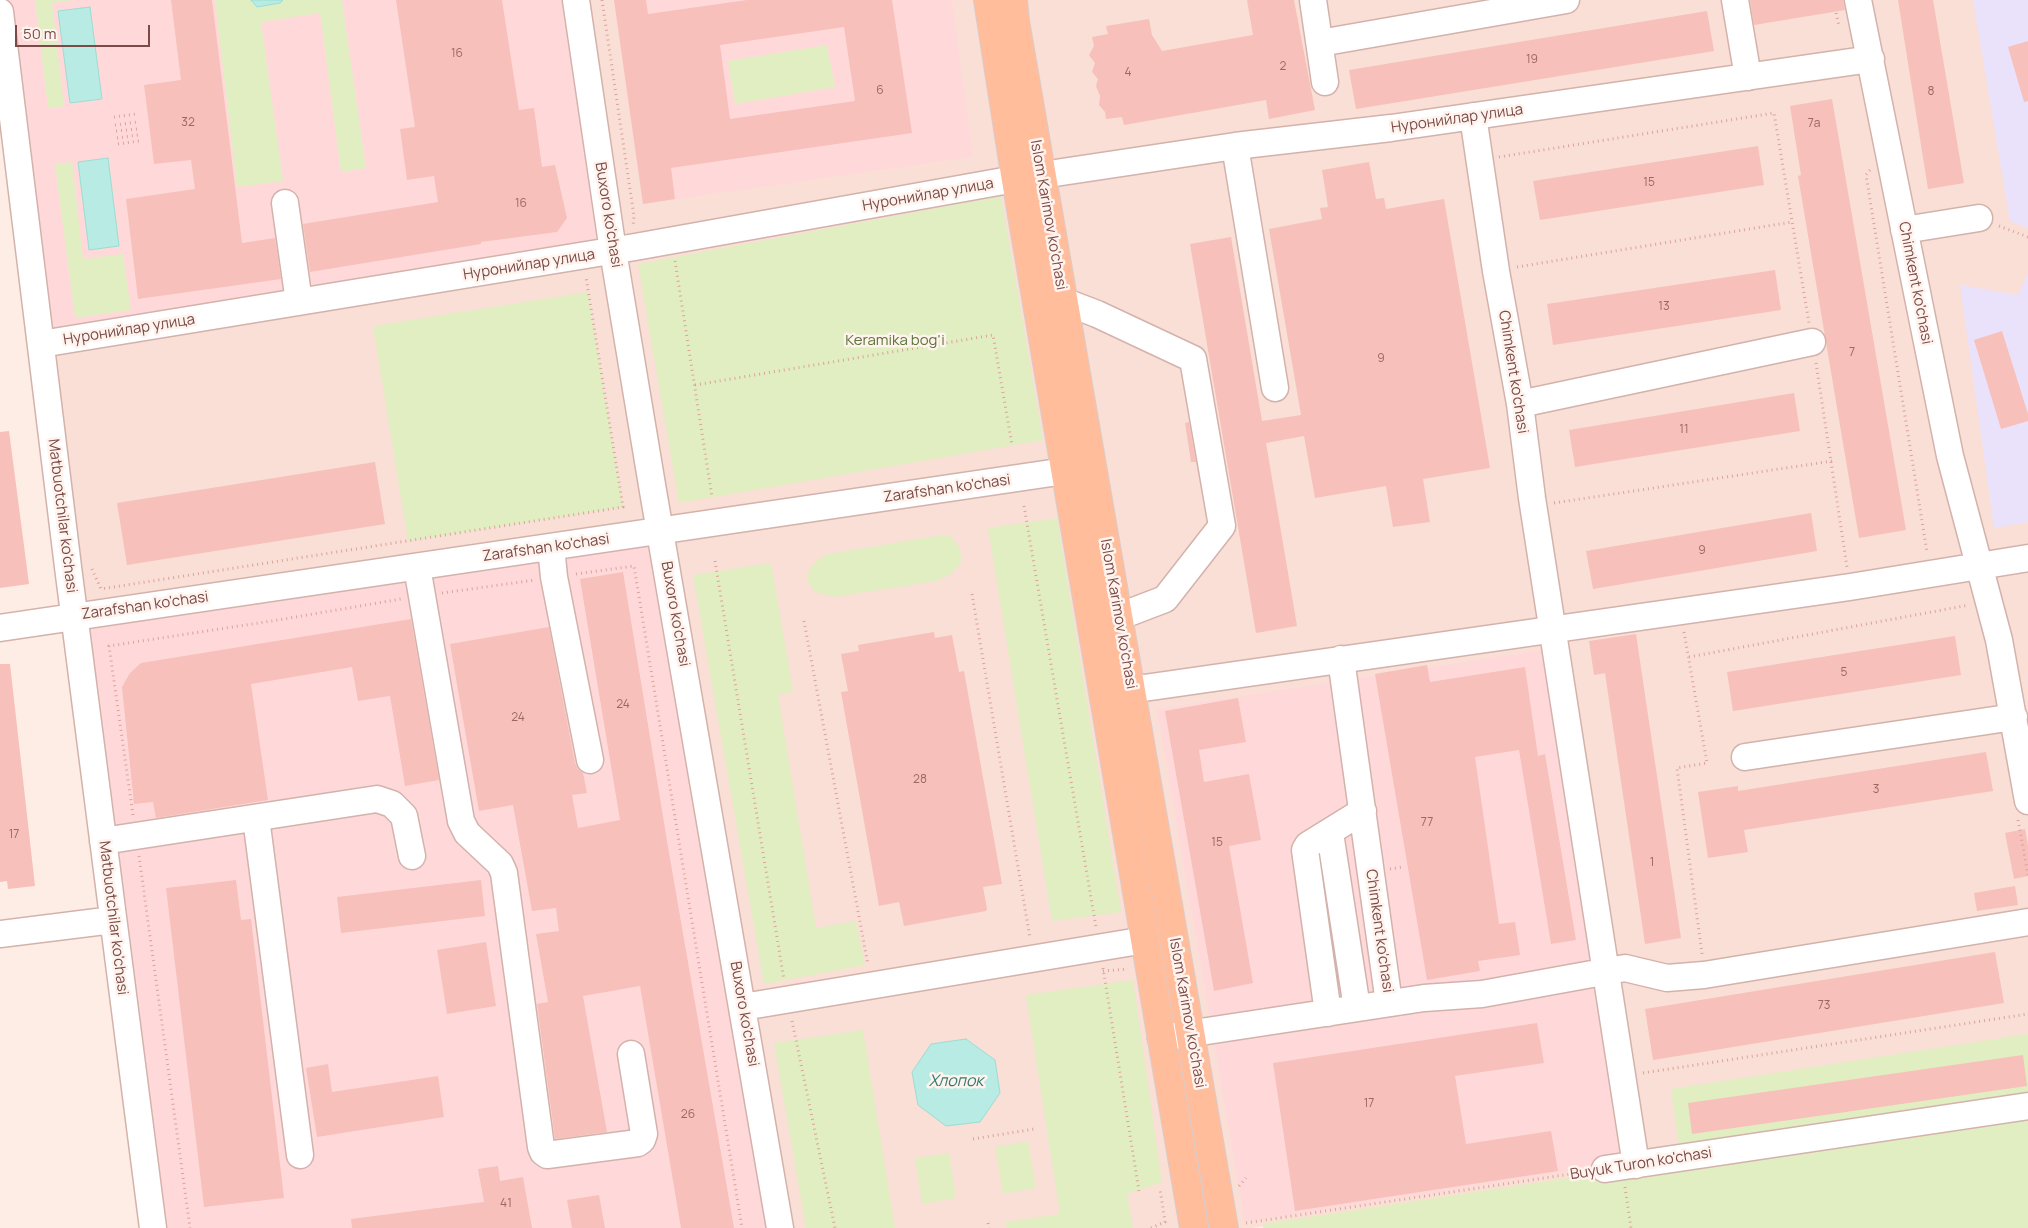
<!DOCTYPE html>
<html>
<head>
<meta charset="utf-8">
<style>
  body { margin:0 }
  #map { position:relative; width:2028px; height:1228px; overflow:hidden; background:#feede5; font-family:Manrope,sans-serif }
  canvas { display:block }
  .scale { position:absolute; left:15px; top:25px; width:135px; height:22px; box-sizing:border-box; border:2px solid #7b4a47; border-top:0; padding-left:6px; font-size:15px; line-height:18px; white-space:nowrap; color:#7b4a47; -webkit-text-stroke:4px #fff3ee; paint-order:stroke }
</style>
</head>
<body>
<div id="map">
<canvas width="2028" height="1228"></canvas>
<div class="scale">50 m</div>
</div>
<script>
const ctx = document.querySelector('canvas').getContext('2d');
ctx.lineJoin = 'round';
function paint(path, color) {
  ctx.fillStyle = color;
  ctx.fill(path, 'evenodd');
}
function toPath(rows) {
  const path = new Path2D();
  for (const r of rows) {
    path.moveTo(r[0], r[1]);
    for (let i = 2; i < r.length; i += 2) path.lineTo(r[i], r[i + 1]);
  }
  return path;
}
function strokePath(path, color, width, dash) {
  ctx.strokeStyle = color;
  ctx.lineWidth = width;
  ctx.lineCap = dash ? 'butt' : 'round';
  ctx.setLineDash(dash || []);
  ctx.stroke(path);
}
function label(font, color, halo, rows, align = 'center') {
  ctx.font = font + ' Manrope,sans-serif';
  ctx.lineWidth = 5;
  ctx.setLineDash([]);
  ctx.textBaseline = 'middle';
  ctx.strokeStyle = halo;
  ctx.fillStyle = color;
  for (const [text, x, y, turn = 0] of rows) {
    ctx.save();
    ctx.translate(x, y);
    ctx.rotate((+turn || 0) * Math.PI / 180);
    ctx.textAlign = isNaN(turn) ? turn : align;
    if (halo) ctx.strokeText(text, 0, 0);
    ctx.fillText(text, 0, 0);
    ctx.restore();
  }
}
paint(toPath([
  [0,0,2028,0,2028,1106,1252,1228,153,1228]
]), '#f9dfd6');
paint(toPath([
  [0,0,576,0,613,251,41,344],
  [614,0,952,0,973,157,643,204],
  [661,532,780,1228,153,1228,74,617],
  [1543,650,1630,1162,1245,1222,1157,709]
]), '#ffd9d9');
paint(toPath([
  [1973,0,2028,0,2028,228,2010,221],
  [2028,273,2028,522,1994,528,1960,285,2018,295]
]), '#eae2fb');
paint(toPath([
  [35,0,75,0,52,3,64,106,48,108],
  [215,0,342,0,366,168,341,172,320,13,261,22,283,181,237,187],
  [827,45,835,87,735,104,728,61],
  [72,162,83,259,123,254,131,310,75,318,55,164],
  [1001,196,1043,440,679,503,638,264],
  [588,292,623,507,408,541,373,326],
  [1057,518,1121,912,1052,921,988,528],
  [943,535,950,536,958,545,961,555,961,561,958,567,949,575,936,581,834,597,815,592,807,580,810,568,820,558,828,554],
  [771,563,793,691,778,695,816,928,856,921,865,965,764,984,693,575],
  [1133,980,1162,1182,1127,1194,1133,1228,1007,1228,1005,1222,1060,1214,1026,995],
  [863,1030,895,1228,806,1228,774,1043],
  [2028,1034,2028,1228,1263,1228,1263,1224,1681,1161,1671,1089],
  [1028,1141,1036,1188,1003,1194,995,1147],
  [949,1153,956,1198,922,1204,915,1158]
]), '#e1eec2');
const water = toPath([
  [251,0,283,0,280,3,257,7,251,0],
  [90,7,102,99,70,103,58,11,90,7],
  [108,158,119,246,89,250,78,162,108,158],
  [966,1039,995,1060,1000,1093,980,1122,946,1126,918,1105,912,1072,931,1044,966,1039]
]);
paint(water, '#b7ebe3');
strokePath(water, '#9cddd4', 1);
paint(toPath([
  [171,0,212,0,242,243,275,238,281,279,138,299,126,199,195,189,191,160,154,164,144,85,181,80],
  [396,0,502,0,519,110,534,108,542,167,555,165,567,218,557,232,481,242,481,244,310,272,303,224,438,202,434,176,407,180,400,129,415,127],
  [614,0,646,0,648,14,747,0,892,0,912,133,671,168,675,199,643,204],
  [844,27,855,101,730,119,720,45],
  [1247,0,1294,0,1315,110,1269,119,1266,100,1124,125,1122,117,1106,119,1105,112,1099,105,1100,96,1096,86,1098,79,1092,72,1095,63,1089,55,1094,46,1092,37,1108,34,1106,26,1149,19,1152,35,1162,51,1253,35],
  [1750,0,1843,0,1845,10,1754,25],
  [1898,0,1933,0,1964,183,1928,189],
  [1707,11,1714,51,1356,109,1349,70],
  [2028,41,2028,101,2024,102,2008,47],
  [1832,99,1906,530,1859,538,1798,176,1801,175,1790,106],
  [1758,146,1764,185,1540,220,1533,181],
  [1369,162,1376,199,1384,198,1386,209,1444,199,1490,468,1423,479,1430,522,1393,527,1386,486,1315,498,1304,436,1266,443,1297,626,1256,633,1190,244,1231,237,1262,421,1301,415,1269,229,1322,219,1320,208,1328,207,1322,170],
  [1775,270,1781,310,1553,345,1547,304],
  [2002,331,2028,414,2028,421,2001,429,1974,340],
  [1794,393,1800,431,1575,467,1569,430],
  [1189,422,1196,462,1191,462,1185,423],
  [9,431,29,584,0,588,0,432],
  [375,462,385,524,127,565,117,503],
  [1811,513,1817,551,1593,589,1586,551],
  [623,572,667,841,734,1228,681,1228,640,986,583,996,607,1132,555,1139,537,1004,548,1002,536,934,559,931,556,908,532,911,513,805,479,811,450,644,549,627,575,763,578,769,583,773,587,793,572,795,578,828,620,820,580,579],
  [411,619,439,780,405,786,390,696,358,701,352,667,251,684,268,800,156,818,153,802,134,804,122,687,130,673,141,663],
  [934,632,935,638,952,635,959,672,964,671,1002,884,983,887,987,909,986,911,904,926,899,902,879,906,841,692,848,691,841,654,859,651,858,645],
  [1636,634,1681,938,1645,944,1605,673,1594,675,1589,641],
  [1955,636,1961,675,1733,711,1727,672],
  [0,664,10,664,35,886,8,889,7,881,0,882],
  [1427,665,1430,682,1525,667,1538,756,1545,754,1576,940,1551,944,1519,750,1475,757,1499,924,1515,922,1520,955,1478,961,1480,971,1427,980,1375,674],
  [1238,698,1246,742,1199,750,1204,782,1249,774,1261,840,1229,846,1253,983,1214,991,1165,711],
  [1986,752,1993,791,1744,830,1748,852,1708,858,1698,792,1738,786,1738,791],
  [2025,829,2028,846,2028,876,2014,879,2005,833],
  [236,880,241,920,251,919,284,1198,204,1207,166,888],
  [481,880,485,916,341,933,337,897],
  [2015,886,2018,905,1977,911,1974,893],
  [486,942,496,1006,447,1014,437,950],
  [1995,952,2004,1003,1653,1060,1645,1009],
  [1537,1023,1544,1063,1455,1076,1466,1144,1551,1131,1558,1171,1295,1211,1273,1063],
  [2023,1055,2027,1086,1692,1134,1688,1103],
  [328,1064,332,1092,438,1076,444,1117,317,1137,306,1068],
  [498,1166,500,1181,523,1177,532,1228,352,1228,351,1219,484,1202,478,1169],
  [599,1195,605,1228,572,1228,567,1200]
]), '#f7c0ba');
const minor = toPath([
  [576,0,613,251,653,491,780,1228],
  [1313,0,1325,82],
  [1735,0,1748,77],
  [1858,0,1950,456,1999,640,2028,801],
  [0,12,68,567,153,1228],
  [1320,43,1566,0],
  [1473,116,1496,271,1520,404,1532,498,1636,1165],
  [1235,146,1275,388],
  [1042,175,1235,146,1391,128,1871,59],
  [285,203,299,302],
  [1904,230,1979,218],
  [1063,301,1097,314,1193,359,1222,526,1165,599,1118,617],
  [41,344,635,247,1015,179],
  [1520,404,1812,342],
  [551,547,554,577,590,760],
  [417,567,461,821,467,833,500,864,504,873,541,1147,543,1152,547,1155,638,1143,642,1140,644,1134,631,1054],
  [0,628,1065,471],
  [1341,659,1389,1003],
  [1109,693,1850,587,2028,558],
  [1745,757,2014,717],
  [256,818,300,1155],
  [1330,833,1357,1008],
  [103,841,377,799,392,804,404,816,412,856],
  [0,934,113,920],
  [743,1007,1145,940],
  [1328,1013,1305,850,1308,845,1363,811],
  [1161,1038,1424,998,1482,994,1625,968,1667,978,1704,975,2028,922],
  [1605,1169,2028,1106]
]);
const major = toPath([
  [988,0,1015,174,1194,1228],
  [1013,0,1015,21,1224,1228]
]);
strokePath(minor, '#d4b2ac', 29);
strokePath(major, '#dacccb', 30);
strokePath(toPath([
  [602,0,634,216,633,227],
  [1836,13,1839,26],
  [114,117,136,114],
  [115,125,137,122],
  [116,131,137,129],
  [117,138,138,135],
  [118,144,139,141],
  [1499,157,1774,113,1809,323],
  [1870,170,1866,175,1927,552],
  [1999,226,2028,237],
  [675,261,712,497],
  [1517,267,1792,222],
  [1816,363,1847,567],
  [695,385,993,335,1012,445],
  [1554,503,1832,461],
  [1024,506,1096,927],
  [715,561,784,980],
  [92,569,101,589,623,507,586,277],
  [576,574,634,566,742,1228],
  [442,593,535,580],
  [972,594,1030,938],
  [804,621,868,965],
  [1684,632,1707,763,1677,768,1702,954],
  [1689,657,1969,605],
  [133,815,109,646,278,620,401,599],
  [2018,820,2028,875],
  [139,856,190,1228],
  [1390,869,1402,867],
  [1103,968,1139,1191],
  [1103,971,1128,969],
  [792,1021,835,1228],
  [1643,1073,2028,1014],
  [973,1139,1034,1129],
  [1239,1186,1246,1178],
  [1625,1187,1631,1228],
  [988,1223,989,1228],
  [1246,1223,1584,1172],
  [1151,1228,1165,1222,1160,1189]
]), '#dca29c', 3, [1, 4]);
strokePath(minor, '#fff', 26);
strokePath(major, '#ffbd9c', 28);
label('12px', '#9a6864', null, [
  ["16",457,54],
  ["19",1532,60],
  ["2",1283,67],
  ["4",1128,73],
  ["6",880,91],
  ["8",1931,92],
  ["32",188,123],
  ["7a",1814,124],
  ["15",1649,183],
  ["16",521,204],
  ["13",1664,307],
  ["7",1852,353],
  ["9",1381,359],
  ["11",1684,430],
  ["9",1702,551],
  ["5",1844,673],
  ["24",623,705],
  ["24",518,718],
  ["28",920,780],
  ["3",1876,790],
  ["77",1427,823],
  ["17",14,835],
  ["15",1217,843],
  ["1",1652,863],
  ["73",1824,1006],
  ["17",1369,1104],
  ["26",688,1115],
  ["41",506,1204]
]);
label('15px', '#7b4a47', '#fff3ee', [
  ["Нуронийлар улица",1457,119,-8],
  ["Нуронийлар улица",928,195,-10],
  ["Buxoro ko'chasi",608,215,81],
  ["Islom Karimov ko'chasi",1048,215,80],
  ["Нуронийлар улица",529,265,-9],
  ["Chimkent ko'chasi",1915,283,79],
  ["Нуронийлар улица",129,330,-9],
  ["Chimkent ko'chasi",1513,372,81],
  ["Zarafshan ko'chasi",947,489,-8],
  ["Matbuotchilar ko'chasi",62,516,83],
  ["Zarafshan ko'chasi",546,548,-8],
  ["Zarafshan ko'chasi",145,606,-8],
  ["Buxoro ko'chasi",675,614,80],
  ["Islom Karimov ko'chasi",1118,614,80],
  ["Matbuotchilar ko'chasi",113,918,83],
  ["Chimkent ko'chasi",1379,931,82],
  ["Islom Karimov ko'chasi",1187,1013,80],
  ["Buxoro ko'chasi",744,1014,80],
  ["Buyuk Turon ko'chasi",1641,1164,-9]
]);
label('15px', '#5c7538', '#fff3ee', [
  ["Keramika bog'i",895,341]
]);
label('italic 16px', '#367a71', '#fff3ee', [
  ["Хлопок",956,1082]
]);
</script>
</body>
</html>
